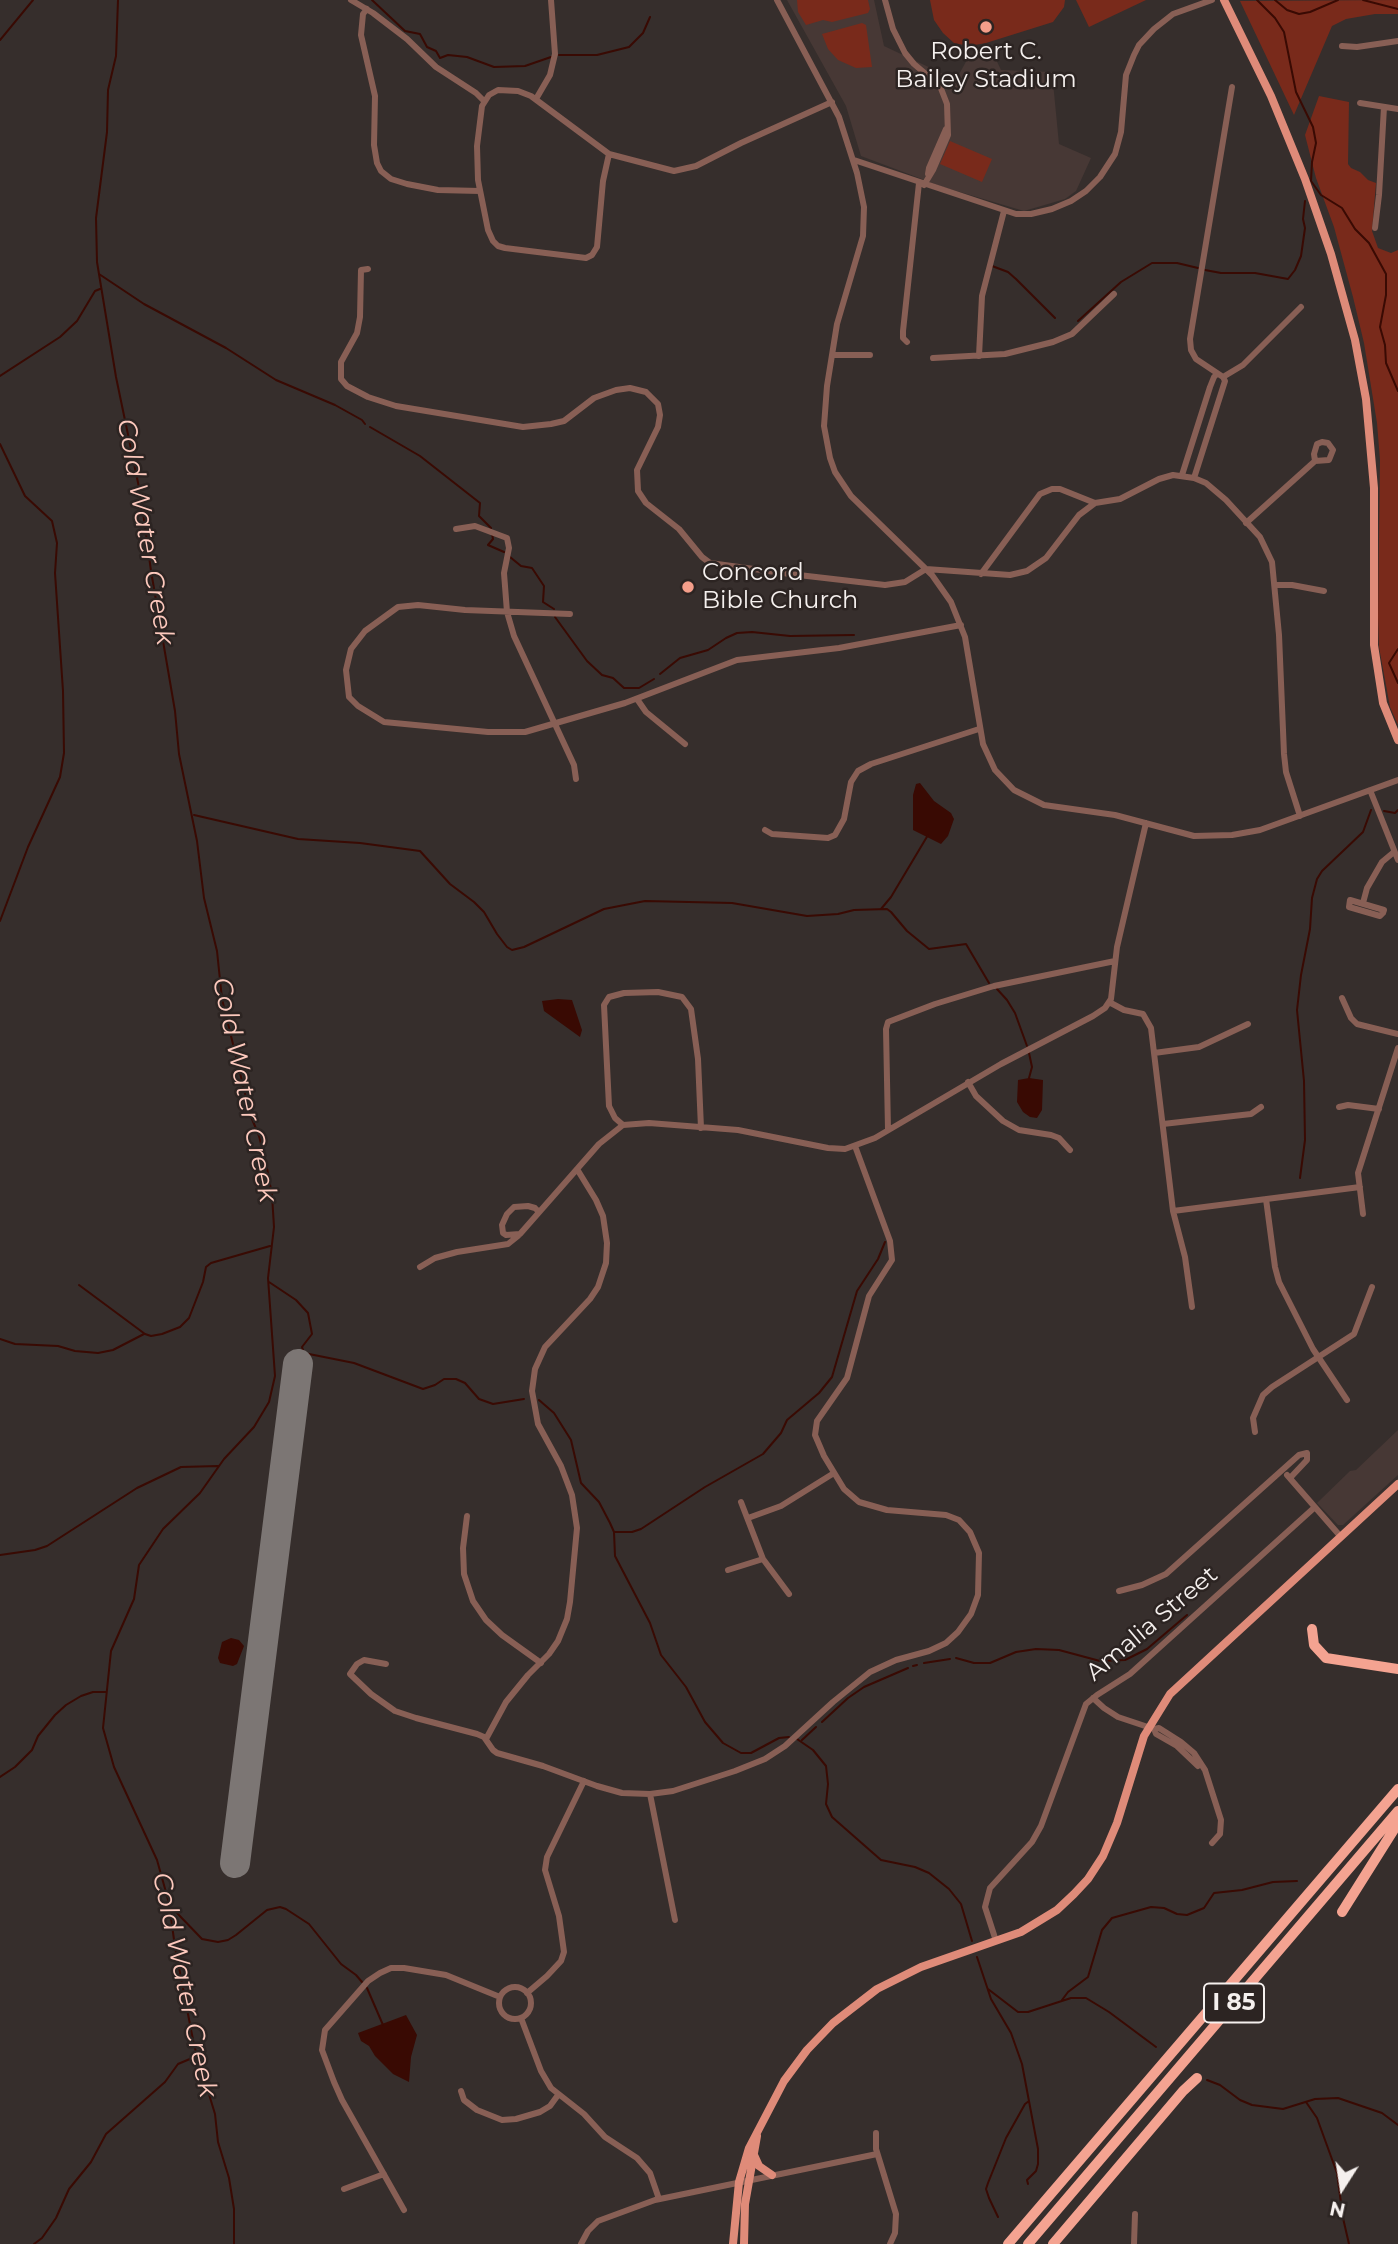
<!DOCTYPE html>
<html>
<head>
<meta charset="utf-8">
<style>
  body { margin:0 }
  #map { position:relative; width:1398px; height:2244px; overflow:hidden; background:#362e2c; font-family:Montserrat,sans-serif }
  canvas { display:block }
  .north { position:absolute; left:1307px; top:2153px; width:70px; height:70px; -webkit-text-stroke:5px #2c2422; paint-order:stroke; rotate:192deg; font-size:19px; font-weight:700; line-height:28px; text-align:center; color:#f5f0ee }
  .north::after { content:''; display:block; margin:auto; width:24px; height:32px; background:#f5f0ee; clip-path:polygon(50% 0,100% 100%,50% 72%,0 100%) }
</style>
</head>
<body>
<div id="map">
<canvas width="1398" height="2244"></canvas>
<div class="north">N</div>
</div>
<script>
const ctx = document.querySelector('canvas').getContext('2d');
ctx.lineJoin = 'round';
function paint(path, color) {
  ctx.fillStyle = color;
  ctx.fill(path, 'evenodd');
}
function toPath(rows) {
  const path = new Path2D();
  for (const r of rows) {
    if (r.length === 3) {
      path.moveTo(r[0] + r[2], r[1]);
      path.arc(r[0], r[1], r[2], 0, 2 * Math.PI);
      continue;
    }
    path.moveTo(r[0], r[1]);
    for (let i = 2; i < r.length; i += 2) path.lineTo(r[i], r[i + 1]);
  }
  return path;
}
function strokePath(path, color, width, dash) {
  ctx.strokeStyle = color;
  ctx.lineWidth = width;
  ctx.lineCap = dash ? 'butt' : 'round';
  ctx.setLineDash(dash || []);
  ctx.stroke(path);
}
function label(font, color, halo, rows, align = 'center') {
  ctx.font = font + ' Montserrat,sans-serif';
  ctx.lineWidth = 5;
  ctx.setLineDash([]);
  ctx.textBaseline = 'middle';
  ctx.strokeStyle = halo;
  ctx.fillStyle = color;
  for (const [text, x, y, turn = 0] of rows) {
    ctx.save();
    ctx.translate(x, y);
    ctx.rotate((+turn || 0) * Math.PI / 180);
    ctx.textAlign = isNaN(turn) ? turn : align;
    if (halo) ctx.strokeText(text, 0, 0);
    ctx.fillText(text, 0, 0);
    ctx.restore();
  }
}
paint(toPath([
  [787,0,874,0,884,46,956,80,969,56,993,53,1001,70,1052,72,1059,144,1091,158,1076,191,1065,199,1024,211,943,187,861,156,846,106],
  [1398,1430,1398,1475,1343,1525,1338,1525,1317,1503,1350,1471,1356,1470]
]), '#473835');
paint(toPath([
  [797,0,868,0,870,9,868,13,832,22,823,20,806,25,798,12],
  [930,0,1065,0,1064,7,1053,22,986,43,969,46,954,43,943,33,934,20],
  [1076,0,1146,0,1089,27],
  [1398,0,1398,14,1375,14,1346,19,1332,26,1294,115,1240,1],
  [862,23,866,25,872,67,856,68,838,60,828,49,822,34],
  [1319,96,1349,102,1348,164,1351,168,1360,172,1368,180,1376,183,1372,231,1378,248,1391,253,1398,250,1398,725,1390,707,1379,647,1378,617,1380,460,1377,423,1364,343,1353,297,1334,227,1316,178,1305,135],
  [950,141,992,159,982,182,940,164]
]), '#792a1b');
paint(toPath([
  [920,783,934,801,951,813,954,819,948,836,941,844,913,830,913,795,916,784],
  [558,999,572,1000,582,1030,580,1037,544,1011,542,1001],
  [1029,1078,1043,1080,1042,1110,1037,1118,1030,1117,1023,1112,1017,1102,1018,1080],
  [231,1638,239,1640,244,1646,237,1664,233,1666,220,1663,218,1658,222,1642],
  [406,2015,417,2035,411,2057,409,2082,393,2074,375,2056,369,2046,361,2041,358,2033]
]), '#390a03');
strokePath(toPath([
  [118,0,116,56,108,90,107,132,96,218,97,262,116,377,141,497,151,571,175,711,179,754,197,841,204,898,217,951,222,999,250,1114,259,1136,266,1163,272,1195,274,1227,268,1278,275,1376,269,1402,254,1427,224,1459,200,1493,163,1529,139,1565,134,1599,111,1651,103,1728,114,1767,157,1860,169,1903,175,1947,194,2045,215,2114,218,2142,229,2178,234,2209,234,2244],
  [372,0,405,31,420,34,427,47,436,51,440,58,448,55,467,57,494,67,525,66,551,57],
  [1257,0,1275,18,1284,32,1296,92,1313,127,1316,143,1312,162,1311,181,1321,195,1342,208,1355,229,1369,243,1386,274,1386,295,1380,327,1385,345,1386,363,1398,391],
  [1275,0,1287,10,1299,14,1310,12,1338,0],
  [1363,0,1398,9],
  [0,40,33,0],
  [559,55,597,55,629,47,643,33,650,17],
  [992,266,1008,272,1016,279,1055,318],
  [1205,270,1221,273,1255,273,1288,279,1295,270,1301,256,1305,228,1303,219,1305,201],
  [99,274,144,304,226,348,276,380,335,405,362,420,365,424],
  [1078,321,1121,282,1152,263,1177,263,1198,268],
  [0,376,60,337,77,321,95,291,100,289],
  [370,427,420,456,480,503,479,516,491,528],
  [0,444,25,496,52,521,57,543,55,573,63,691,64,753,60,777,28,847,0,921],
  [492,534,493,539,488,545,504,552],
  [510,557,521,566,532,568,544,586,543,602,554,609],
  [555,617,587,661,602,675,613,678,624,688,639,688,654,679],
  [1398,649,1389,663,1398,683],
  [660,674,680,658,708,650,726,638,737,633,752,632,790,636,854,635],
  [1384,811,1395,813,1398,810],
  [194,815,298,839,360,843,420,851,450,884,474,902,484,912,497,934,507,947,512,950,524,947,604,909,645,901,732,903,807,916,838,914,854,910,887,909,891,912,907,931,929,949,966,944,989,983],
  [881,909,891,897,928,835],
  [997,989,1007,1000,1015,1013,1027,1046],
  [1029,1078,1032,1067,1029,1053],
  [1300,1178,1305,1140,1304,1081,1297,1010,1301,975,1310,929,1312,898,1317,879,1322,871,1363,832,1371,810],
  [269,1282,296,1300,308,1313,312,1334,302,1347,304,1353,354,1363,423,1389,435,1385,444,1379,456,1379,465,1383,479,1399,493,1404,524,1399],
  [79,1285,145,1334,151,1336,162,1334,180,1327,189,1318,203,1282,206,1267,211,1263,270,1246],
  [0,1339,15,1344,58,1346,75,1351,98,1353,113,1350,144,1334],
  [539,1400,554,1413,571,1440,581,1483,599,1502,610,1523,614,1532,615,1556,650,1623,661,1655,686,1687,705,1722,723,1743,741,1753,751,1753,779,1738,789,1737],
  [615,1532,632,1532,641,1529,705,1487,763,1454,781,1433,787,1420,819,1393,832,1377,857,1291,878,1259,885,1242],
  [0,1555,35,1550,47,1546,137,1488,181,1467,218,1466],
  [956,1658,974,1663,990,1663,1016,1652,1036,1649,1059,1650,1100,1661,1125,1660,1147,1649,1187,1615],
  [924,1663,950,1659],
  [913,1666,917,1665],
  [822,1722,848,1698,864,1687,908,1668],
  [797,1739,813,1750,826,1766,828,1784,826,1804,832,1817,881,1860,915,1867,929,1873,949,1889,961,1904,972,1941],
  [802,1740,816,1727],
  [0,1777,15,1767,32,1750,38,1736,55,1715,66,1705,81,1696,93,1692,106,1692],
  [172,1912,176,1912,202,1939,218,1942,228,1940,236,1935,267,1910,280,1907,286,1909,309,1924,341,1964,356,1975,362,1982],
  [977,1957,991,1999,1011,2033,1022,2064,1038,2149,1038,2164,1036,2171,1027,2180,1028,2184],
  [367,1988,383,2025],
  [988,1989,1018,2012,1028,2012,1071,1998,1086,1998,1109,2012,1156,2047],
  [1062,2000,1068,1992,1088,1977,1102,1930,1112,1918,1151,1907,1164,1908,1177,1914,1187,1915,1204,1908,1214,1893,1242,1890,1273,1882,1297,1881],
  [1207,2080,1220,2085,1240,2100,1252,2105,1283,2109,1315,2099,1338,2098,1382,2113,1398,2125],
  [1306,2102,1317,2118,1337,2173,1343,2218,1349,2244],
  [998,2217,989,2198,986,2189,988,2183,1006,2138,1025,2104,1029,2101],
  [34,2244,42,2238,56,2218,69,2189,91,2162,106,2134,165,2082,178,2064,197,2056]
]), '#390a03', 2);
strokePath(toPath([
  [235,1863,298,1364]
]), '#7c7674', 30);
strokePath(toPath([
  [351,0,373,13,407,39,436,67,476,93,484,101],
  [777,0,839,117,857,173,864,207,863,236,837,324,827,386,824,426,830,458,835,472,851,496,932,575,951,602,965,637,983,744,995,770,1014,790,1044,805,1115,815,1194,836,1232,835,1260,830,1398,780],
  [885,0,893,29,905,53,914,64,940,86,947,104,948,135,933,170,924,185],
  [367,9,363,14,361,35,375,96,374,145,377,163,381,171,391,179,407,184,438,190,480,191],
  [1342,46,1357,47,1398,41],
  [536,99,550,75,555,54,551,0],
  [1360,103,1398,109],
  [609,154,603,181,597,247,592,255,586,258,505,248,498,246,493,241,488,230,478,180,477,146,482,106,489,95,498,90,518,91,531,96,609,154,674,171,696,166,741,143,832,102],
  [854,160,1016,214,1031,214,1052,209,1071,201,1086,191,1100,177,1115,154,1121,132,1126,75,1134,55,1139,45,1154,29,1173,14,1212,0],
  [928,174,929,168,946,129],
  [1375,228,1379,195,1384,107],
  [368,269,361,270,360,317,357,333,341,362,341,379,347,386,368,397,396,406,523,427,551,424,564,421,594,398,616,390,630,388,646,392,658,404,660,415,658,427,637,470,638,491,646,503,679,529,702,557,710,563,790,574,885,585,905,582,926,569,1010,575,1027,571,1046,558,1079,515,1095,503,1120,499,1159,479,1173,475,1194,478,1206,483,1226,500,1260,537,1272,562,1279,635,1284,754,1286,772,1300,816],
  [907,342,903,338,903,331,919,183],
  [832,355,870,355],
  [979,356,982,296,1004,211],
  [933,358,1005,354,1053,342,1072,334,1114,294],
  [1223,377,1196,359,1191,350,1190,339,1232,87],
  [1223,377,1243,365,1301,307],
  [1182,475,1210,387,1214,377,1217,374],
  [1194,478,1225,381,1223,377],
  [1246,523,1315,461,1329,460,1333,450,1328,443,1322,442,1317,444,1314,454,1315,461],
  [456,529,475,526,507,538,509,548,504,573,507,612,514,636,574,765,576,779],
  [981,574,1040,494,1052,489,1060,489,1095,503],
  [1275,585,1292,585,1324,591],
  [570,614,465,610,418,605,398,607,365,631,351,649,346,670,349,697,358,706,384,722,488,732,525,732,625,703,737,660,839,648,961,625],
  [637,699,646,712,685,744],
  [1370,790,1398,860],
  [765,830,772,834,828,838,835,835,844,819,851,782,858,771,871,764,979,729],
  [1350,900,1384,910,1383,913,1380,916,1349,907,1350,900],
  [1363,903,1367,888,1382,862,1394,852],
  [1342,998,1351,1018,1357,1024,1398,1034],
  [1109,1002,1124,1010,1143,1014,1151,1028,1173,1211,1185,1257,1192,1307],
  [1154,1053,1199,1047,1248,1024],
  [968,1082,976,1096,1003,1121,1019,1130,1051,1135,1059,1138,1070,1150],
  [1339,1107,1348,1105,1379,1109],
  [1163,1124,1251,1114,1261,1107],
  [623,1125,615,1118,609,1106,604,1005,609,997,624,993,658,992,682,997,691,1009,698,1059,701,1128],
  [888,1130,886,1029,888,1022,935,1004,994,986,1115,961],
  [1266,1199,1275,1267,1279,1282,1313,1349,1347,1400],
  [1173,1211,1360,1187],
  [539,1212,535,1208,528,1206,514,1207,507,1214,502,1225,503,1233,506,1235,520,1234,599,1144,623,1125,649,1123,738,1130,828,1148,845,1149,875,1138,1001,1064,1093,1016,1105,1008,1111,999,1117,947,1146,823],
  [1363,1214,1358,1173,1398,1048],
  [420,1267,435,1258,457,1252,508,1244,518,1236],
  [1255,1432,1253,1418,1263,1395,1272,1387,1354,1334,1372,1287],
  [1287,1475,1341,1537],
  [741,1502,763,1559,789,1594],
  [467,1516,463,1548,464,1574,473,1601,486,1620,502,1635,541,1663],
  [748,1518,781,1506,834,1473],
  [728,1570,763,1559],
  [1119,1591,1142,1585,1166,1574,1299,1455,1307,1453,1307,1460,1290,1478],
  [386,1664,364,1660,357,1664,350,1674,371,1694,395,1711,416,1718,477,1734,484,1737,493,1750,497,1753,543,1766,597,1786,622,1793,650,1794,673,1791,735,1771,765,1759,785,1746,833,1702,870,1672,896,1660,929,1651,946,1643,958,1632,971,1614,978,1595,979,1553,970,1532,959,1520,946,1515,887,1510,859,1502,844,1489,824,1456,815,1435,817,1421,847,1378,869,1296,892,1260,890,1241,855,1146],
  [1093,1698,1104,1708,1118,1717,1154,1729,1156,1734,1177,1746,1198,1766],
  [1154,1729,1159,1728,1181,1742,1194,1753,1205,1770,1221,1820,1220,1834,1212,1843],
  [486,1739,506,1702,528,1675,549,1654,558,1641,567,1619,570,1602,577,1528,572,1495,561,1466,538,1424,532,1391,535,1369,545,1347,590,1299,598,1287,606,1263,607,1243,603,1216,596,1200,577,1169],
  [650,1794,675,1920],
  [996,1941,985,1907,990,1888,1032,1842,1041,1826,1086,1704,1097,1695,1130,1674,1315,1507],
  [515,2003,16],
  [527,1993,547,1976,561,1961,564,1952,559,1916,545,1870,547,1857,584,1781],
  [521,2018,541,2071,551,2088,584,2114,605,2137,637,2158,650,2173,659,2199],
  [461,2091,464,2100,477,2110,502,2120,516,2119,540,2112,550,2106,558,2095],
  [876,2133,876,2149,896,2214,895,2233,890,2244],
  [344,2189,384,2174],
  [404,2210,342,2100,334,2082,322,2050,325,2030,368,1981,380,1973,391,1968,404,1968,446,1975,500,1997],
  [581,2244,588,2231,598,2221,655,2200,877,2154],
  [1134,2244,1135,2214]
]), '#885f55', 6);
strokePath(toPath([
  [1224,0,1271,96,1305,179,1331,254,1355,340,1366,399,1374,488,1374,645,1383,703,1398,740],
  [754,2155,759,2166,772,2175],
  [733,2244,739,2182,749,2148,784,2081,807,2050,833,2023,877,1989,921,1967,1021,1932,1057,1910,1074,1894,1088,1879,1103,1856,1117,1823,1144,1736,1170,1694,1398,1484],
  [744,2244,745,2204,757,2136]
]), '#df8b79', 8);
strokePath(toPath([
  [1312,1629,1314,1645,1326,1658,1398,1669],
  [1342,1912,1398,1823],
  [1008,2244,1398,1789],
  [1028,2244,1398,1811],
  [1053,2244,1183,2091,1197,2078]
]), '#f4a391', 10);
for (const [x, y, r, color] of [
  [986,27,7,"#f49e8a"],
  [688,587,7,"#f49e8a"]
]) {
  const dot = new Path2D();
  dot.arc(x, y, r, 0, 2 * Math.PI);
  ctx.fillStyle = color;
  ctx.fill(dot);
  strokePath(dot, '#2c2422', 2.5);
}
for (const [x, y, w] of [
  [1234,2003,60]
]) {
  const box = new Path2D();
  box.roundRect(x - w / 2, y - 19.5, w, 39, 5);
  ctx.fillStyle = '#2c2422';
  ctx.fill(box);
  strokePath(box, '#f5f0ee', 2);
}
label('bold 23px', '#f5f0ee', null, [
  ["I 85",1234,2003]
]);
label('24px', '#f5f0ee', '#2c2422', [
  ["Robert C.",986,52],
  ["Bailey Stadium",986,80],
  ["Concord",702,573,"left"],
  ["Bible Church",702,601,"left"]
]);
label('24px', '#f5f0ee', '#2c2422', [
  ["Amalia Street",1152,1624,-40]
]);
label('italic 26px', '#fdc9bd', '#2c2422', [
  ["Cold Water Creek",145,532,80],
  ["Cold Water Creek",244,1090,78],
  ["Cold Water Creek",184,1985,78]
]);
</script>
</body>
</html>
